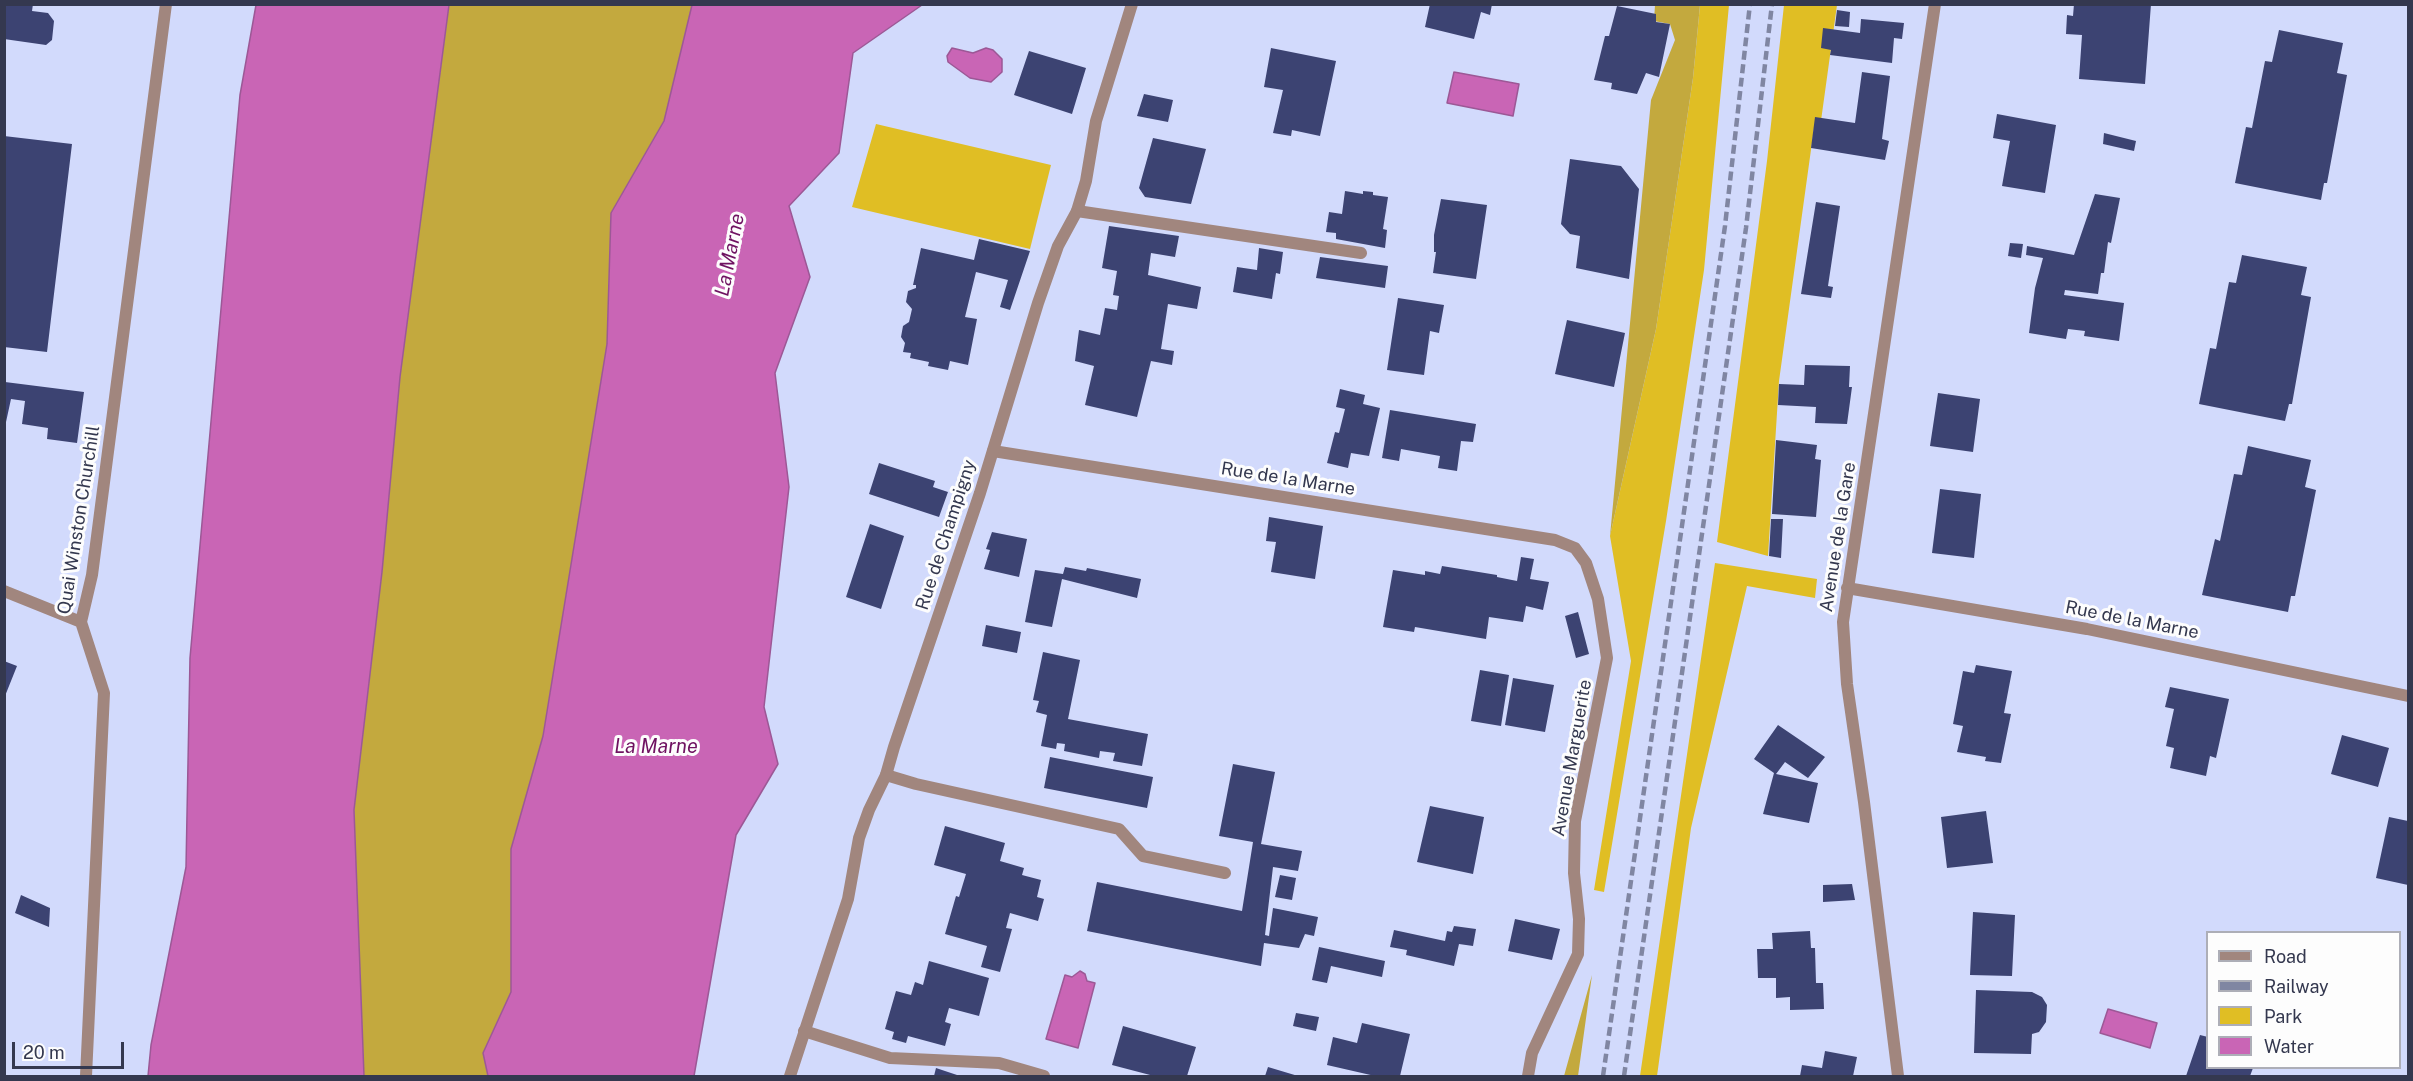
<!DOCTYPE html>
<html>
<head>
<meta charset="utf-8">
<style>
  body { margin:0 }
  #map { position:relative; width:2413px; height:1081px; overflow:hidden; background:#d2dafc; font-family:"Public Sans",sans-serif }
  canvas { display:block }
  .frame { position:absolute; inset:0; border:6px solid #34384f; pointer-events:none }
  .legend { position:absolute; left:2206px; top:931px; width:195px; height:138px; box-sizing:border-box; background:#fdfdfd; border:2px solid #adaeb7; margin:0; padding:8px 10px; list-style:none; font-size:18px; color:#34384f }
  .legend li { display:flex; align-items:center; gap:12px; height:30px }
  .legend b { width:30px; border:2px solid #adaeb7 }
  .scale { position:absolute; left:12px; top:1042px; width:112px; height:27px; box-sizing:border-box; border:3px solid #34384f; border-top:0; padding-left:8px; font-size:18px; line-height:21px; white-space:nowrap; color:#34384f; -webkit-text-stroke:4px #fdfdfd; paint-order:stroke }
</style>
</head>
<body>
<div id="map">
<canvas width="2413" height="1081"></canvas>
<div class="frame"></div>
<ul class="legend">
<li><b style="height:8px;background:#a1867e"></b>Road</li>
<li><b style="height:8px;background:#8086a2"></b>Railway</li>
<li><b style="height:16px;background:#e0be24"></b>Park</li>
<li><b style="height:16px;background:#c965b5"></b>Water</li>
</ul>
<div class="scale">20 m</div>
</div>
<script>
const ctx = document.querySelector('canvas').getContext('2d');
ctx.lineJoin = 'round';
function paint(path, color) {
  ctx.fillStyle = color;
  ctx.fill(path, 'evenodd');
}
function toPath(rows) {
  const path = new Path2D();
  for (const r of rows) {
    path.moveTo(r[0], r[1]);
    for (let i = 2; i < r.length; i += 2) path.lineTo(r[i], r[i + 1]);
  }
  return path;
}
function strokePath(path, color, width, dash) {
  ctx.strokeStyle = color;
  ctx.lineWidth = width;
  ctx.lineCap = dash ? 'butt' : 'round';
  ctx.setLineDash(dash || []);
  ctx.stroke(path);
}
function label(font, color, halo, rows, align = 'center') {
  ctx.font = font + ' "Public Sans",sans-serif';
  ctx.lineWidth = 6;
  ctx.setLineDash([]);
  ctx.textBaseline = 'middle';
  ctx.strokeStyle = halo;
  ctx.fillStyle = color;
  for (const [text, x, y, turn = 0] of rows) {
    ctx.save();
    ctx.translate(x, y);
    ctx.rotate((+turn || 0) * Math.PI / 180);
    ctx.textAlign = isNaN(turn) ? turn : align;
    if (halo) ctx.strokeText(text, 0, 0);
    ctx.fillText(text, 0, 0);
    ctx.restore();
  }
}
paint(toPath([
  [1700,5,1729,5,1704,270,1666,521,1604,892,1594,890,1631,661,1610,536,1656,329,1693,78],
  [1784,5,1837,5,1820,128,1814,128,1779,381,1768,556,1717,542,1767,161],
  [876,124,1051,165,1030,249,852,207],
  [1715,563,1817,579,1815,598,1747,586,1691,828,1657,1076,1640,1076]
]), '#e0be24');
paint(toPath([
  [449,5,692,5,664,121,611,213,607,344,543,736,511,849,511,992,483,1053,488,1076,364,1076,354,810,382,572,400,377],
  [1655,5,1700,5,1693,78,1656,329,1610,536,1651,100,1675,40,1670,24,1654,21],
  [1592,975,1578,1076,1564,1076]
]), '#c3a93e');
const water = toPath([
  [256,5,449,5,400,377,382,572,354,810,364,1076,148,1076,151,1045,186,867,190,658,240,95,256,5],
  [692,5,922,5,853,53,839,153,789,206,810,277,775,373,789,487,764,707,778,764,736,835,694,1076,488,1076,483,1053,511,992,511,849,543,736,607,344,611,213,664,121,692,5],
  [952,48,973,53,986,48,993,50,1002,59,1002,72,991,82,970,78,948,62,947,56,952,48],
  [1454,72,1519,84,1513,116,1447,103,1454,72],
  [1080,971,1085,974,1087,981,1095,983,1078,1048,1046,1039,1065,975,1072,977,1080,971],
  [2108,1009,2157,1023,2150,1048,2100,1033,2108,1009]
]);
paint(water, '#c965b5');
strokePath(water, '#9c5896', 1.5);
paint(toPath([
  [4,4,33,4,32,11,48,13,54,21,52,40,46,45,4,39],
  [1430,4,1492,4,1490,15,1481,12,1474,39,1425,27],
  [2074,4,2151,4,2145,84,2079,79,2082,35,2066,34,2067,15,2073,16],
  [1617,6,1656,14,1656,22,1670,24,1659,77,1646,73,1637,94,1611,89,1612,83,1594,80,1605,36,1609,36],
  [1837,10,1850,12,1849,27,1835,26],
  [1861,19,1904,23,1902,39,1894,38,1892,63,1830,55,1831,50,1821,48,1823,28,1860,33],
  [2279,30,2343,43,2337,73,2347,75,2327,183,2324,183,2321,200,2235,183,2246,127,2252,128,2265,61,2272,62],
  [1271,48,1336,61,1320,136,1292,130,1291,136,1273,133,1283,90,1264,87],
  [1029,51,1086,68,1072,114,1014,95],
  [1862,72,1890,76,1882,139,1889,141,1885,160,1811,148,1815,117,1855,123],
  [1144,94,1173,100,1168,122,1137,116],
  [1997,114,2056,125,2045,193,2002,186,2010,141,1993,138],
  [2104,133,2136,141,2134,151,2103,144],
  [4,136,72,144,47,352,4,347],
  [1153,138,1206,149,1191,204,1145,197,1139,188],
  [1570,159,1621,166,1639,189,1629,279,1576,268,1580,236,1570,234,1561,224],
  [1345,191,1363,194,1363,191,1373,192,1373,195,1388,197,1383,229,1387,230,1385,248,1336,239,1336,233,1326,232,1329,212,1342,214],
  [2095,194,2120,198,2111,243,2108,242,2104,273,2101,273,2098,294,2065,290,2064,295,2124,303,2119,341,2084,336,2085,331,2068,329,2066,339,2029,333,2035,288,2043,258,2026,255,2027,246,2074,255],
  [1441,199,1487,205,1476,279,1433,273,1436,252,1434,252,1434,235],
  [1816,202,1840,206,1828,286,1833,287,1831,298,1801,294],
  [1109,226,1179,236,1175,257,1151,253,1148,275,1201,287,1197,309,1168,304,1161,349,1174,351,1172,365,1151,361,1137,417,1085,405,1094,366,1075,361,1079,330,1100,335,1105,308,1117,310,1119,296,1113,295,1117,271,1102,268],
  [979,239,1030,251,1010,310,1000,307,1008,280,976,272,965,317,977,319,968,365,950,361,948,370,928,366,929,362,910,358,911,353,903,352,905,343,901,337,903,326,909,322,912,309,906,302,908,291,916,288,916,285,913,285,921,248,974,260],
  [2010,243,2023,244,2021,258,2008,256],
  [1259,248,1283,252,1280,274,1276,273,1272,299,1233,292,1237,267,1257,270],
  [2242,255,2307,267,2301,295,2311,297,2292,404,2289,404,2285,421,2199,404,2210,348,2216,349,2229,282,2236,283],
  [1320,257,1388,266,1385,288,1316,278],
  [1398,298,1444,305,1439,333,1430,331,1424,375,1387,370],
  [1567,320,1625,333,1614,387,1555,374],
  [1805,365,1850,366,1849,387,1852,387,1847,424,1815,423,1816,407,1778,405,1779,384,1804,385],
  [5,382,84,392,77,443,47,439,48,428,22,424,25,401,11,399,6,422,5,422],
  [1340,389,1365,395,1363,404,1380,408,1369,456,1351,453,1348,468,1327,463,1335,432,1339,433,1345,409,1336,407],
  [1938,393,1980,399,1973,452,1930,446],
  [1390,410,1476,424,1473,442,1461,441,1457,471,1438,468,1440,456,1401,449,1399,461,1382,458],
  [1776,440,1817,445,1815,459,1821,460,1816,517,1772,514],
  [2248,446,2311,460,2305,487,2316,490,2295,596,2291,596,2288,612,2202,595,2215,539,2220,541,2234,474,2242,475],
  [879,463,935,481,933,487,948,492,939,517,869,494],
  [1940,489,1981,494,1974,558,1932,553],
  [1269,517,1323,526,1315,579,1271,572,1276,542,1266,541],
  [1771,519,1783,519,1781,558,1769,556],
  [870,524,904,536,881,609,846,597],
  [992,532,1027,539,1019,577,984,569,990,550,986,549],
  [1521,557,1534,559,1530,579,1549,582,1543,610,1526,606,1523,622,1489,617,1486,639,1415,627,1414,632,1383,627,1393,570,1425,575,1425,571,1440,574,1442,566,1497,575,1497,577,1517,581],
  [1065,567,1086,571,1087,568,1141,579,1137,598,1062,579,1052,627,1025,622,1035,570,1063,574],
  [1578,612,1589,654,1576,658,1565,616],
  [986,625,1021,632,1017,653,982,646],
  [1043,652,1080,660,1068,719,1148,734,1142,766,1113,761,1115,753,1100,751,1099,758,1064,751,1065,744,1057,743,1056,749,1041,746,1047,715,1036,712,1039,701,1033,700],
  [4,661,17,666,5,696,4,696],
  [1976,665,2012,671,2004,713,2011,714,2001,763,1985,761,1986,757,1957,752,1963,726,1953,724,1963,671,1974,673],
  [1480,670,1509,675,1501,726,1471,721],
  [1513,678,1554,685,1545,732,1505,725],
  [2170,687,2229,699,2216,758,2210,756,2206,776,2170,768,2174,748,2166,746,2174,709,2165,707],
  [1778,725,1825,757,1808,778,1785,762,1776,774,1818,783,1809,823,1763,814,1774,773,1754,759],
  [2342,735,2389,748,2378,787,2331,774],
  [1050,757,1153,777,1147,808,1044,788],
  [1233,764,1275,772,1261,844,1302,851,1298,871,1273,867,1265,935,1269,936,1273,908,1318,917,1314,936,1305,934,1299,948,1264,943,1261,966,1087,931,1097,882,1242,911,1253,842,1219,836],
  [1430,806,1484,817,1473,874,1417,862],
  [1986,811,1993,863,1947,868,1941,817],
  [2389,817,2408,821,2408,885,2376,878],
  [945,826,1005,843,1000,861,1024,868,1022,875,1041,880,1037,897,1044,899,1038,921,1010,913,1006,928,1012,929,1000,972,981,967,987,946,945,934,956,896,959,897,966,874,934,865],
  [1280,875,1296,878,1292,900,1275,897],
  [1852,884,1855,900,1823,902,1823,885],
  [21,895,50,908,49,927,15,913],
  [1973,912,2015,915,2012,976,1970,975],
  [1515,919,1560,929,1552,960,1508,951],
  [1454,926,1476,929,1473,946,1459,944,1454,966,1406,955,1407,950,1390,947,1394,930,1445,941,1447,931,1452,932],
  [1810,931,1811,948,1815,948,1816,983,1823,983,1824,1009,1790,1010,1790,997,1776,998,1776,978,1758,978,1757,949,1773,949,1772,933],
  [1319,947,1385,961,1382,977,1331,966,1327,983,1312,980],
  [929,961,989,978,979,1016,949,1008,945,1022,951,1024,945,1046,908,1036,906,1043,892,1039,894,1032,885,1029,896,991,911,995,915,982,923,985],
  [1976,990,2032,992,2042,997,2047,1005,2046,1022,2039,1032,2032,1034,2031,1054,1974,1053],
  [1296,1013,1319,1017,1316,1031,1293,1026],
  [1362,1023,1410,1034,1400,1076,1375,1076,1327,1065,1333,1037,1357,1043],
  [1123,1026,1196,1047,1187,1076,1154,1076,1112,1065],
  [2200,1035,2208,1037,2208,1068,2253,1068,2250,1076,2186,1076],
  [1825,1051,1857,1057,1853,1076,1800,1076,1802,1065,1822,1068],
  [1268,1067,1298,1076,1265,1076],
  [936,1068,960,1076,934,1076]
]), '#3c4372');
strokePath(toPath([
  [1077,211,1361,253],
  [886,775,916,784,1119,829,1143,856,1225,873],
  [804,1031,890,1058,999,1063,1044,1076]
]), '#a1867e', 12);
strokePath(toPath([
  [993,451,1555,540,1575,548,1586,563,1598,599,1607,658,1575,821,1574,873,1579,919,1578,954,1532,1053,1528,1076],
  [1847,588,2087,629,2408,696],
  [4,591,81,622],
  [86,1076,104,693,81,622,92,575,166,4],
  [1898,1076,1864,802,1847,684,1843,622,1935,4]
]), '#a1867e', 12);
strokePath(toPath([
  [790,1076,848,899,859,838,869,810,886,775,894,747,980,493,1038,303,1058,246,1077,211,1086,181,1096,121,1132,4]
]), '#a1867e', 12);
strokePath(toPath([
  [1603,1076,1725,226,1750,4],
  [1624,1076,1746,228,1772,4]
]), '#8086a2', 4.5, [9, 4.5]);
label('18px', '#34384f', '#fdfdfd', [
  ["Rue de la Marne",1288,479,9],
  ["Quai Winston Churchill",79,520,-81],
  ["Rue de Champigny",946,535,-72],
  ["Avenue de la Gare",1838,537,-81],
  ["Rue de la Marne",2132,620,11],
  ["Avenue Marguerite",1572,758,-80]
]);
label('italic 20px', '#6f1261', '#fdfdfd', [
  ["La Marne",730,255,-79],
  ["La Marne",656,747]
]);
</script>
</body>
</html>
